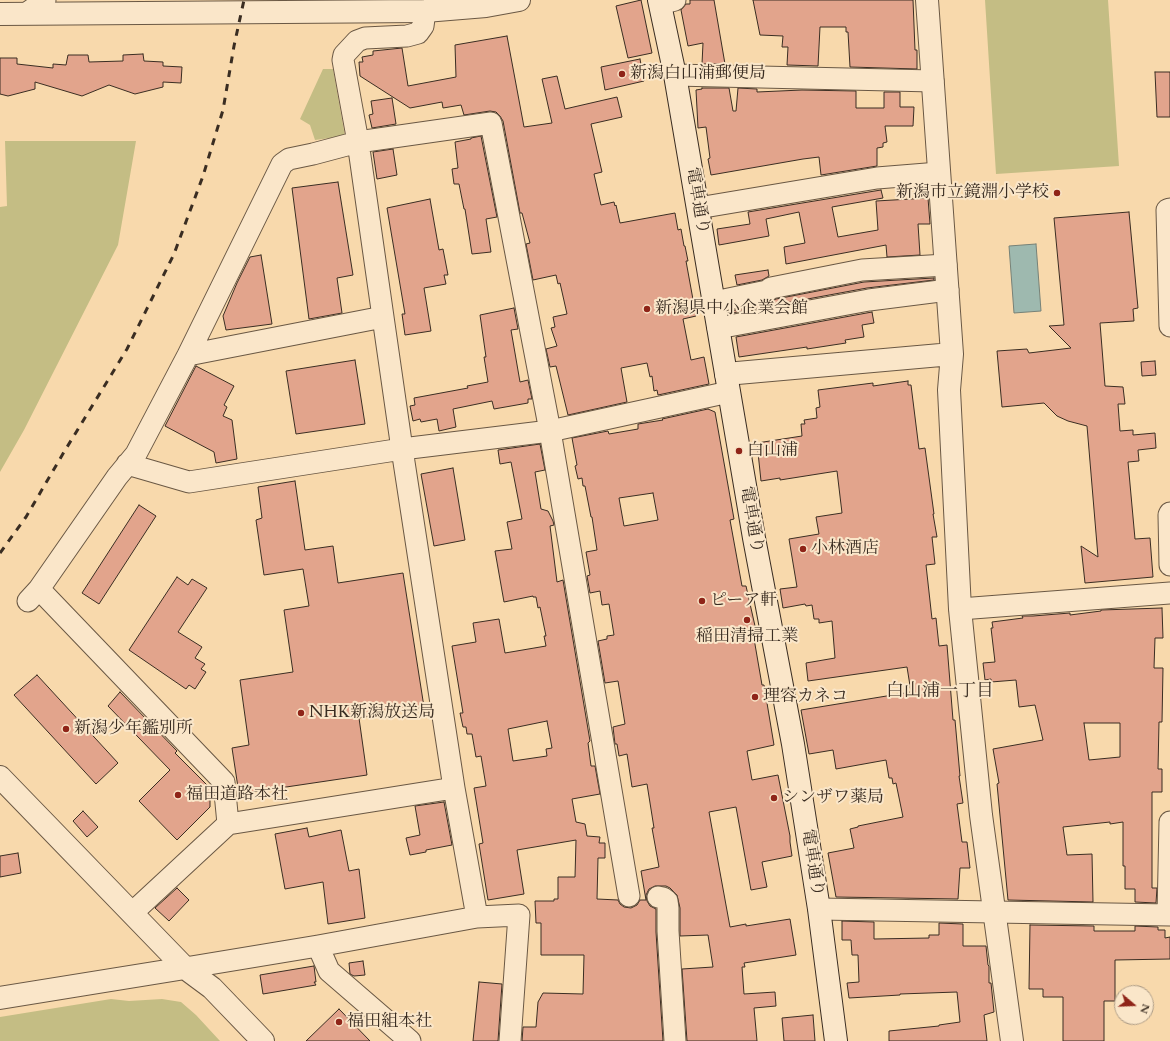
<!DOCTYPE html>
<html>
<head>
<meta charset="utf-8">
<style>
  body { margin:0 }
  #map { position:relative; width:1170px; height:1041px; overflow:hidden; background:#f8d9ac; font-family:Cardo,serif }
  canvas { display:block }
  .north { position:absolute; left:1114px; top:985px; width:40px; height:40px; box-sizing:border-box; background:#fae6c9; border:1px solid #ad9c86; border-radius:50%; rotate:109deg; font-size:11px; font-weight:700; line-height:16px; text-align:center; color:#3a2d22 }
  .north::after { content:''; display:block; margin:auto; width:14px; height:18px; background:#8f2418; clip-path:polygon(50% 0,100% 100%,50% 72%,0 100%) }
</style>
</head>
<body>
<div id="map">
<canvas width="1170" height="1041"></canvas>
<div class="north">N</div>
</div>
<script>
const ctx = document.querySelector('canvas').getContext('2d');
ctx.lineJoin = 'round';
function paint(path, color) {
  ctx.fillStyle = color;
  ctx.fill(path, 'evenodd');
}
function toPath(rows) {
  const path = new Path2D();
  for (const r of rows) {
    path.moveTo(r[0], r[1]);
    for (let i = 2; i < r.length; i += 2) path.lineTo(r[i], r[i + 1]);
  }
  return path;
}
function strokePath(path, color, width, dash) {
  ctx.strokeStyle = color;
  ctx.lineWidth = width;
  ctx.lineCap = dash ? 'butt' : 'round';
  ctx.setLineDash(dash || []);
  ctx.stroke(path);
}
function label(font, color, halo, rows, align = 'center') {
  ctx.font = font + ' Cardo,"Noto Serif JP",serif';
  ctx.lineWidth = 4;
  ctx.setLineDash([]);
  ctx.textBaseline = 'middle';
  ctx.strokeStyle = halo;
  ctx.fillStyle = color;
  for (const [text, x, y, turn = 0] of rows) {
    ctx.save();
    ctx.translate(x, y);
    ctx.rotate((+turn || 0) * Math.PI / 180);
    ctx.textAlign = isNaN(turn) ? turn : align;
    if (halo) ctx.strokeText(text, 0, 0);
    ctx.fillText(text, 0, 0);
    ctx.restore();
  }
}
paint(toPath([
  [985,0,1108,0,1119,166,996,174],
  [323,69,333,69,345,136,315,140,310,125,300,119],
  [5,141,136,141,118,245,24,430,0,472,0,207,7,206],
  [111,999,129,1001,162,999,181,1002,196,1015,220,1041,0,1041,0,1017]
]), '#c4bd84');
const water = toPath([
  [1036,244,1041,311,1014,313,1009,246,1036,244]
]);
paint(water, '#9eb9af');
strokePath(water, '#768177', 1);
const building = toPath([
  [641,0,652,53,628,58,616,6,641,0],
  [690,0,714,0,725,64,702,64,703,43,688,46,681,10,686,4,690,4,690,0],
  [753,0,913,0,915,50,917,50,917,69,850,67,848,32,846,32,846,27,820,27,818,66,787,65,788,47,782,47,783,36,760,35,753,0],
  [507,36,524,127,552,123,542,79,557,76,565,109,617,97,622,117,591,124,602,172,594,174,601,205,614,202,615,206,616,205,620,223,675,213,678,230,681,229,684,246,685,246,688,261,686,261,696,316,683,319,691,360,704,357,709,384,658,395,657,390,654,391,652,376,650,377,647,363,621,368,627,402,568,415,556,366,550,367,546,349,557,346,551,328,555,327,553,317,567,314,560,283,558,284,556,275,533,280,526,244,530,243,522,213,520,213,503,121,500,116,496,112,490,111,464,115,461,105,443,108,442,102,410,108,360,76,359,62,363,62,362,57,373,55,373,51,402,48,408,86,456,77,455,45,507,36],
  [143,54,144,61,163,62,163,66,182,67,181,83,163,82,163,87,135,94,109,85,82,96,35,82,35,89,8,96,0,94,0,58,17,58,17,64,53,68,53,64,66,65,68,55,88,55,89,62,123,61,123,55,143,54],
  [640,59,644,81,605,90,601,67,640,59],
  [1155,72,1170,72,1170,117,1157,117,1155,72],
  [702,88,729,88,733,111,736,111,738,88,757,89,757,92,802,90,856,91,856,108,884,108,884,92,900,92,900,107,914,107,913,126,885,126,887,142,883,143,883,147,877,148,877,166,821,175,819,157,803,159,711,175,708,159,710,158,706,127,698,128,696,90,702,89,702,88],
  [392,98,396,124,372,128,369,115,373,114,371,101,392,98],
  [481,136,497,217,486,219,491,252,472,254,465,209,464,209,459,184,454,184,452,169,458,168,455,142,471,139,471,138,481,136],
  [393,149,397,175,377,179,373,152,393,149],
  [338,182,353,275,337,278,342,313,309,319,292,188,338,182],
  [881,190,883,198,832,207,838,237,878,230,876,201,928,198,930,224,918,224,920,255,887,257,886,245,786,264,784,247,805,243,799,212,766,219,769,236,719,245,717,229,750,224,748,212,881,190],
  [430,199,439,250,443,249,448,275,444,275,446,284,424,288,431,331,405,335,402,314,405,314,387,208,430,199],
  [1129,212,1138,308,1133,309,1134,321,1100,323,1105,386,1123,387,1125,404,1118,404,1120,431,1133,430,1133,435,1155,433,1156,448,1138,450,1139,461,1128,462,1135,539,1150,538,1153,577,1085,583,1081,546,1098,557,1087,426,1068,421,1057,416,1044,403,1002,407,997,351,1027,349,1029,353,1071,348,1049,326,1064,325,1054,218,1129,212],
  [261,255,272,324,226,330,223,316,237,283,250,257,261,255],
  [768,270,769,276,762,280,737,285,735,275,768,270],
  [934,278,934,280,867,288,732,313,731,311,769,303,776,299,864,282,934,278],
  [514,308,518,329,511,330,520,382,528,380,532,399,528,399,528,403,494,409,492,401,453,409,456,427,439,431,437,419,421,422,420,419,413,421,410,406,415,405,414,398,468,388,467,386,488,382,484,357,486,357,480,315,514,308],
  [872,312,874,323,862,325,864,337,845,340,846,343,807,349,807,347,739,357,736,337,872,312],
  [355,360,365,424,296,434,286,371,355,360],
  [1155,361,1156,375,1142,376,1141,362,1155,361],
  [196,366,234,386,224,405,227,407,223,416,232,420,237,459,216,463,214,452,165,426,196,366],
  [908,381,908,385,911,385,919,449,925,448,934,514,933,514,937,537,932,537,935,564,926,565,932,619,936,618,939,646,947,645,953,720,955,720,960,776,959,776,963,803,957,804,962,842,967,842,970,868,960,868,958,899,836,897,828,853,854,848,850,829,858,827,858,826,903,817,896,783,893,784,892,778,889,778,886,760,836,769,833,750,809,754,801,710,911,692,907,667,808,681,806,663,835,658,832,621,819,623,819,619,814,619,812,605,806,606,805,604,783,608,780,589,797,587,789,539,819,534,816,517,842,513,837,471,780,480,780,478,761,481,757,443,802,436,801,424,805,424,804,420,817,418,816,408,820,407,818,390,873,383,873,386,908,381],
  [708,409,715,412,734,519,730,520,742,586,746,586,755,626,752,627,762,685,764,685,774,745,747,751,752,780,778,775,790,836,790,842,792,856,762,862,767,887,751,890,736,807,709,812,730,927,746,924,746,926,790,919,796,955,744,963,745,967,742,967,744,994,775,992,776,1006,754,1008,757,1041,687,1041,682,969,713,967,708,935,680,936,680,908,677,895,670,888,666,886,655,886,649,889,646,895,647,901,650,906,656,909,656,932,663,1041,522,1041,523,1027,536,1027,538,1002,543,993,583,994,584,955,541,955,541,923,536,923,535,901,554,901,554,899,558,899,558,877,575,877,576,840,517,850,524,894,488,900,479,844,483,843,474,788,486,786,481,756,476,757,472,734,467,734,466,727,463,727,460,713,463,713,452,646,476,642,473,623,499,619,505,653,546,646,544,636,546,636,540,607,538,608,536,597,533,597,533,596,504,602,495,551,512,549,507,522,522,519,511,462,500,464,498,450,540,444,545,470,535,472,541,509,548,511,553,521,554,525,550,526,557,582,563,580,590,741,588,743,591,766,595,766,600,794,572,799,576,822,585,824,587,836,600,837,599,843,605,843,605,858,598,858,597,899,618,900,620,904,624,907,631,908,637,905,640,900,646,900,641,871,659,867,652,828,654,828,647,784,632,787,627,754,619,756,617,744,615,744,613,727,625,724,618,681,605,683,598,641,607,639,607,636,614,635,609,604,602,605,600,591,590,593,587,576,590,575,586,552,597,550,592,517,591,517,585,486,583,486,582,478,578,479,575,466,577,465,572,438,608,431,609,434,638,429,638,424,663,420,662,419,708,409],
  [653,493,658,520,624,526,619,498,653,493],
  [547,721,552,748,546,749,547,756,513,761,508,729,547,721],
  [453,468,465,540,434,546,421,474,453,468],
  [295,481,305,550,333,546,338,583,403,573,424,707,359,718,367,775,239,794,232,748,249,745,240,680,293,672,284,610,309,606,303,569,264,575,256,520,262,518,258,487,295,481],
  [139,505,156,516,99,604,82,593,139,505],
  [177,577,188,585,192,579,207,588,178,632,202,647,195,658,205,664,201,669,206,672,195,689,189,685,186,689,129,650,177,577],
  [1162,608,1163,638,1155,638,1154,668,1163,668,1162,722,1159,722,1158,769,1162,769,1162,792,1152,792,1152,888,1157,888,1156,903,1135,902,1135,889,1125,889,1125,866,1123,866,1123,822,1110,824,1110,822,1063,827,1067,855,1092,854,1093,902,1008,900,997,784,999,783,993,749,1043,740,1035,705,1019,707,1016,680,991,682,991,679,985,680,983,663,995,662,991,628,993,628,992,622,1023,618,1022,616,1033,616,1070,613,1070,615,1101,611,1101,610,1162,608],
  [1084,723,1120,723,1120,757,1089,760,1084,723],
  [37,675,118,763,96,784,14,695,37,675],
  [120,692,177,751,175,753,210,788,210,807,177,840,139,801,170,770,108,706,120,692],
  [444,802,452,845,426,850,426,852,410,855,406,838,420,835,415,806,444,802],
  [83,811,98,827,87,837,73,821,83,811],
  [307,828,309,837,341,830,349,871,359,869,365,918,328,924,323,882,285,889,275,834,307,828],
  [18,853,21,873,0,877,0,856,18,853],
  [177,888,189,900,169,921,155,908,177,888],
  [842,921,874,922,874,939,929,938,929,935,939,935,939,923,963,924,963,946,986,946,988,965,989,966,989,983,991,983,994,1012,984,1015,987,1041,889,1041,889,1031,939,1026,939,1025,960,1022,957,992,900,994,900,995,849,998,847,983,859,982,858,955,852,955,851,940,842,940,842,921],
  [1030,925,1094,926,1094,931,1135,931,1135,926,1158,927,1158,930,1165,930,1165,938,1170,937,1170,959,1115,960,1115,1001,1104,1001,1104,1041,1063,1041,1063,997,1043,997,1043,989,1029,989,1030,925],
  [363,961,365,975,354,976,350,974,349,963,363,961],
  [314,966,316,982,314,982,316,985,263,994,260,975,314,966],
  [479,982,502,984,498,1041,473,1041,479,982],
  [339,1009,370,1041,306,1041,339,1009],
  [813,1015,815,1041,784,1041,782,1018,813,1015]
]);
paint(building, '#e2a48c');
strokePath(building, '#3a2d22', 1);
const minor = toPath([
  [660,4,675,0],
  [425,11,423,26,418,33,407,36,365,38,357,41,344,55,343,60,358,142,491,123,550,431,629,896],
  [27,13,45,0],
  [675,75,933,81],
  [698,208,877,178,939,173],
  [1170,209,1167,210,1170,326],
  [714,302,767,291,771,288,862,270,946,265],
  [718,328,869,300,948,290],
  [127,464,189,482,402,449,383,317],
  [1170,513,1169,515,1170,565],
  [39,589,224,782,228,824,132,913],
  [28,601,39,589,117,477,136,454,188,355,282,164,289,159,313,154,358,142,383,317,188,355],
  [960,609,1170,593],
  [228,824,454,788],
  [658,897,663,898,667,901,668,908,668,931,675,1041],
  [819,909,1170,915],
  [1168,915,1170,822],
  [477,917,519,915,510,1041],
  [318,946,329,971,410,1041],
  [185,968,318,946,477,917,454,788,402,449,550,431,729,392]
]);
const tertiary = toPath([
  [927,0,952,354],
  [0,14,425,11,486,6,519,0],
  [726,374,952,354,949,390,960,609,981,815,1012,1041],
  [0,777,185,968,212,988,263,1041],
  [0,998,185,968]
]);
const secondary = toPath([
  [659,0,675,75,754,538,793,744,819,909,836,1041]
]);
strokePath(minor, '#6a5844', 23);
strokePath(tertiary, '#6a5844', 24);
strokePath(secondary, '#3a2d22', 24);
strokePath(minor, '#fae6c9', 21);
strokePath(tertiary, '#fae6c9', 22);
strokePath(secondary, '#fae6c9', 22);
strokePath(toPath([
  [0,553,26,517,64,452,127,349,174,254,203,176,223,110,234,46,244,0]
]), '#3a2d22', 3, [7, 7]);
for (const [x, y, r, color] of [
  [622,74,4,"#8f2418"],
  [1057,193,4,"#8f2418"],
  [647,309,4,"#8f2418"],
  [739,451,4,"#8f2418"],
  [803,549,4,"#8f2418"],
  [702,601,4,"#8f2418"],
  [747,620,4,"#8f2418"],
  [755,697,4,"#8f2418"],
  [301,713,4,"#8f2418"],
  [66,729,4,"#8f2418"],
  [178,795,4,"#8f2418"],
  [774,798,4,"#8f2418"],
  [339,1022,4,"#8f2418"]
]) {
  const dot = new Path2D();
  dot.arc(x, y, r, 0, 2 * Math.PI);
  ctx.fillStyle = color;
  ctx.fill(dot);
  strokePath(dot, '#fae6c9', 1.5);
}
label('17px', '#3a2d22', '#fae6c9', [
  ["新潟白山浦郵便局",630,74],
  ["新潟市立鏡淵小学校",1049,193,"right"],
  ["新潟県中小企業会館",655,309],
  ["白山浦",747,451],
  ["小林酒店",811,549],
  ["ピーア軒",710,601],
  ["稲田清掃工業",747,637,"center"],
  ["理容カネコ",763,697],
  ["NHK新潟放送局",309,713],
  ["新潟少年鑑別所",74,729],
  ["福田道路本社",186,795],
  ["シンザワ薬局",782,798],
  ["福田組本社",347,1022]
], 'left');
label('17px', '#3a2d22', '#fae6c9', [
  ["電車通り",697,201,80],
  ["電車通り",751,520,80],
  ["電車通り",812,863,81]
]);
label('18px', '#3a2d22', '#fae6c9', [
  ["白山浦一丁目",940,692]
]);
</script>
</body>
</html>
